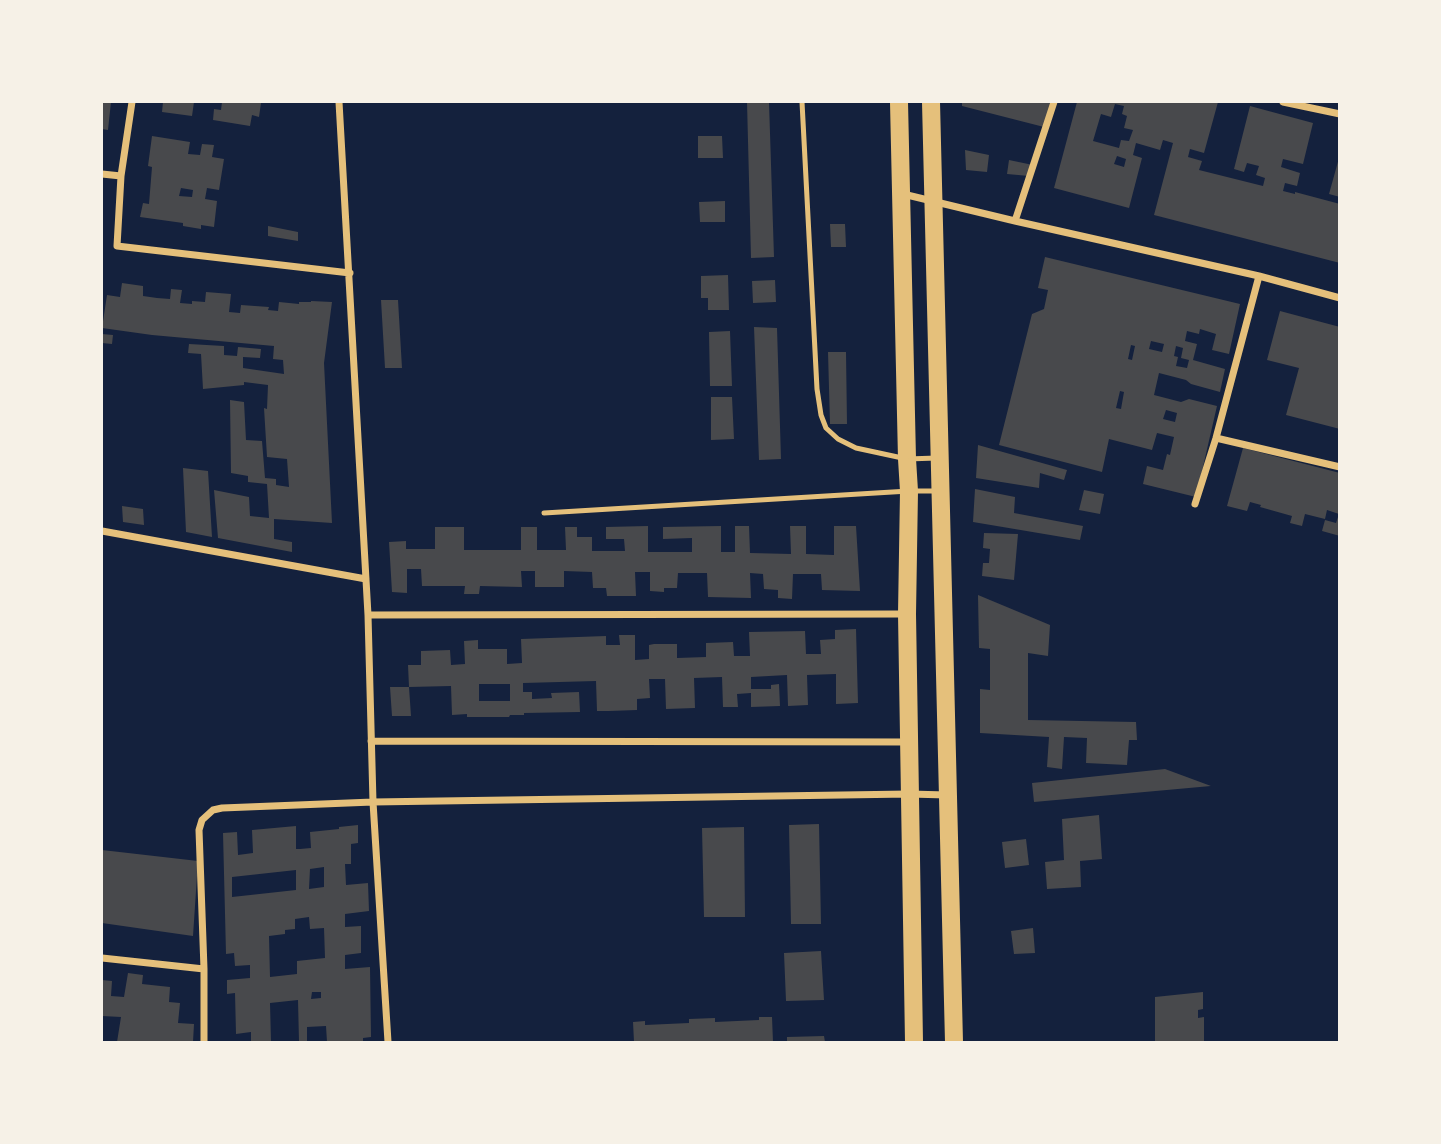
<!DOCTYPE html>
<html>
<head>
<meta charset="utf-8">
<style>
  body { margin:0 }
  #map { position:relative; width:1441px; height:1144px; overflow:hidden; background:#14213d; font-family:Manrope,sans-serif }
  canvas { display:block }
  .frame { position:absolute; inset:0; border:103px solid #f6f1e7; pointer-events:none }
</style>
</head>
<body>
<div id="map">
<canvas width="1441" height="1144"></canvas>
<div class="frame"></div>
</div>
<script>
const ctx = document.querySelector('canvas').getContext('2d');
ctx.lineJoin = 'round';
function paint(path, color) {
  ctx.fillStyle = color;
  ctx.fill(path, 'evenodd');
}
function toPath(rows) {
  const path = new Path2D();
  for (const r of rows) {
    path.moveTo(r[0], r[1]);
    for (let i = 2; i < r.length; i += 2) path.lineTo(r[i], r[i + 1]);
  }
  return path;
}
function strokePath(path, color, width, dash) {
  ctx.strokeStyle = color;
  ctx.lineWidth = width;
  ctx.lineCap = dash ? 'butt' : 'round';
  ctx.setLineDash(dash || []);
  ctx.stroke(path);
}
paint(toPath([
  [102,102,111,102,108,130,102,129],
  [163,102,194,102,192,116,162,112],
  [222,102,261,103,259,117,252,115,250,126,213,120,214,109,221,110],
  [747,102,769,102,774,257,751,258],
  [962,102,1051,102,1044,127,962,106],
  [1077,102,1218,102,1204,153,1190,149,1188,157,1202,161,1199,170,1263,186,1265,178,1256,175,1259,166,1247,163,1244,172,1234,169,1250,106,1313,123,1303,164,1283,159,1281,167,1300,173,1297,186,1285,183,1283,191,1295,194,1295,192,1340,204,1340,263,1154,215,1173,143,1163,140,1160,150,1136,143,1133,155,1142,158,1129,208,1054,188],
  [1115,104,1124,106,1122,114,1127,116,1124,128,1133,130,1129,141,1121,140,1119,148,1093,141,1101,114,1111,117],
  [1117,156,1126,159,1124,167,1114,164],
  [152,136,190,142,188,154,200,155,202,144,214,145,212,157,224,159,219,190,207,188,205,199,217,201,214,227,201,225,201,229,183,226,183,223,140,217,143,203,149,204,152,167,148,166],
  [181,188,193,190,192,197,179,196],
  [698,136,722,136,723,158,698,158],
  [965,150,989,155,987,172,966,170],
  [1339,158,1340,158,1340,197,1329,194],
  [1009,160,1033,165,1029,176,1007,174],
  [725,201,725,222,700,222,699,202],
  [830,224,845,224,846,247,831,247],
  [268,226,298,232,298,241,268,236],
  [1045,257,1240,304,1229,354,1212,350,1216,334,1200,329,1199,334,1187,331,1185,341,1197,344,1193,360,1225,369,1220,392,1191,384,1186,380,1159,373,1154,395,1181,402,1189,399,1217,406,1196,497,1143,484,1147,466,1163,470,1167,454,1170,455,1174,437,1157,433,1152,450,1109,439,1102,472,999,445,1032,314,1044,309,1048,290,1038,288],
  [1151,341,1164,344,1162,352,1149,349],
  [1131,345,1135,346,1132,360,1128,359],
  [1176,346,1183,348,1181,358,1189,360,1187,368,1176,366,1178,357,1174,356],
  [1120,391,1124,392,1121,409,1116,408],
  [1166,410,1177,413,1175,422,1163,419],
  [728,275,729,310,708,310,708,298,701,298,701,276],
  [775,280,776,302,753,303,752,281],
  [122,283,143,286,143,296,157,298,170,299,171,289,182,290,180,303,192,304,192,301,205,302,206,292,231,294,229,312,240,313,241,305,269,307,268,310,278,311,279,302,299,304,299,302,311,302,311,301,332,302,324,363,332,523,274,519,274,539,292,542,292,552,218,538,214,490,249,497,250,516,269,518,267,484,248,482,248,476,231,473,230,400,244,402,246,440,262,441,265,478,276,479,276,485,289,487,287,459,267,457,264,408,267,409,268,385,244,382,244,385,203,389,201,354,188,353,189,344,224,346,224,355,237,356,238,347,261,349,260,358,243,357,243,368,284,374,283,360,273,359,274,346,152,335,102,328,107,295,120,297],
  [381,300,398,300,402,368,385,368],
  [1280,311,1340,327,1340,429,1286,415,1299,368,1267,360],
  [754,327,777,328,781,459,759,460],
  [730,331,732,386,710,386,709,332],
  [102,334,113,335,112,344,102,343],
  [828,352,846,352,847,424,830,424],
  [711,397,732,397,734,439,711,440],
  [978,445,1067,470,1064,480,1040,473,1039,488,976,478],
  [1243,448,1340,473,1340,536,1322,531,1325,520,1336,523,1339,514,1327,510,1325,519,1305,514,1302,526,1290,523,1292,516,1260,507,1261,505,1250,502,1247,511,1227,506],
  [183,468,208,471,212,537,186,532],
  [975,489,1015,497,1014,513,1083,526,1080,540,973,522],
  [1084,490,1104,494,1100,514,1079,510],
  [122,506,143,509,144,525,123,522],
  [648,526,648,552,692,552,692,538,663,539,663,527,721,526,721,552,735,552,735,526,749,526,750,553,791,554,790,526,806,526,806,554,834,555,834,526,856,526,860,591,822,590,821,574,793,574,792,599,778,598,778,590,764,589,763,574,750,573,751,598,708,597,707,573,678,573,677,588,664,588,664,592,650,591,650,572,635,572,636,596,607,596,606,588,593,588,592,572,564,571,564,587,535,587,535,571,521,571,522,587,480,586,479,594,464,594,465,586,422,586,421,569,407,569,407,593,392,592,389,542,406,541,406,549,435,549,435,527,464,527,464,550,521,550,521,527,537,527,537,550,566,550,565,527,577,527,577,537,592,537,592,551,625,551,624,539,606,539,606,527],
  [984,533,1018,534,1014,580,982,576,983,563,989,563,990,549,983,548],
  [978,595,1050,625,1048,656,1028,653,1028,720,1136,722,1137,740,1129,740,1127,765,1086,763,1087,738,1064,737,1062,769,1047,767,1049,737,980,733,980,689,990,690,990,649,979,648],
  [856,629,858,703,836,704,836,674,807,675,808,705,788,706,787,675,751,677,751,689,771,689,771,685,779,684,780,706,751,707,751,693,737,694,738,707,723,707,722,677,694,678,695,708,666,709,665,679,649,679,650,698,637,699,637,710,609,711,597,711,596,681,523,683,523,692,532,692,532,699,552,698,551,693,579,692,580,712,524,713,524,715,510,715,509,717,467,717,467,714,452,715,451,686,409,687,408,665,421,665,421,651,450,650,451,665,465,664,464,641,478,640,478,649,507,649,507,664,522,663,521,639,606,636,606,645,620,645,619,635,635,635,635,660,649,659,649,645,654,644,677,644,677,658,706,657,706,643,733,642,734,656,750,656,749,632,805,631,806,654,821,654,820,640,835,639,835,630],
  [479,684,510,684,510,701,479,701],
  [390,687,409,687,411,716,392,716],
  [1165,769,1211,786,1034,802,1032,783],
  [1099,815,1102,859,1080,861,1081,887,1047,889,1045,862,1064,860,1062,819],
  [819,824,821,924,791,924,789,825],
  [358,825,358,843,351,844,351,864,345,864,346,885,368,883,369,911,345,914,345,927,361,926,361,953,345,955,345,969,370,967,371,1037,363,1038,363,1042,327,1042,326,1026,307,1027,307,1042,299,1042,298,1000,270,1003,271,1042,251,1042,251,1032,236,1034,235,993,227,994,227,980,250,978,250,965,235,966,234,953,226,954,223,833,237,832,238,855,253,853,252,830,296,826,296,849,300,849,311,848,310,832,339,829,339,827],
  [324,867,324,887,309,889,310,869],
  [296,870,296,890,232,897,232,877],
  [309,917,310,929,324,928,325,958,297,961,297,974,270,977,269,936,285,934,285,930,295,929,295,919],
  [312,992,321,992,321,998,311,999],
  [744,827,745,917,704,917,702,828],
  [1026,839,1029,865,1005,868,1002,842],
  [102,850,198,861,193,936,102,923],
  [1033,928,1035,953,1014,954,1011,931],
  [821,951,824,1000,786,1001,784,953],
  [128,973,143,975,142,984,170,987,169,1002,180,1003,178,1023,194,1024,193,1042,117,1042,121,1017,102,1016,102,980,112,981,111,996,124,997],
  [1203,992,1203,1009,1198,1010,1198,1018,1204,1017,1204,1042,1155,1042,1155,997],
  [759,1017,772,1017,773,1042,634,1042,633,1022,645,1021,645,1025,689,1023,689,1019,715,1018,715,1022,759,1020],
  [824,1036,825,1042,787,1042,787,1037]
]), '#48494c');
strokePath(toPath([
  [802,102,817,389,821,415,826,428,838,439,856,448,907,459,937,458],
  [544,513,909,491,937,491]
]), '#e5c07b', 5);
strokePath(toPath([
  [132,102,121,176,117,246,350,273],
  [339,102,368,615,373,802,388,1042],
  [1283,102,1340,114],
  [102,174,121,176],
  [903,194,1015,221,1259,276,1340,298],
  [1015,221,1054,102],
  [1216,438,1340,467],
  [1195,504,1216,438,1259,276],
  [102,531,366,579],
  [368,615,906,614],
  [371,741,908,742],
  [102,958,204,969],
  [204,1042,204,969,199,830,202,820,213,810,222,808,373,802,909,794,947,795]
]), '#e5c07b', 7);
strokePath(toPath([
  [899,102,907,459,909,491,907,614,914,1042],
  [931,102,954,1042]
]), '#e5c07b', 18);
</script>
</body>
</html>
